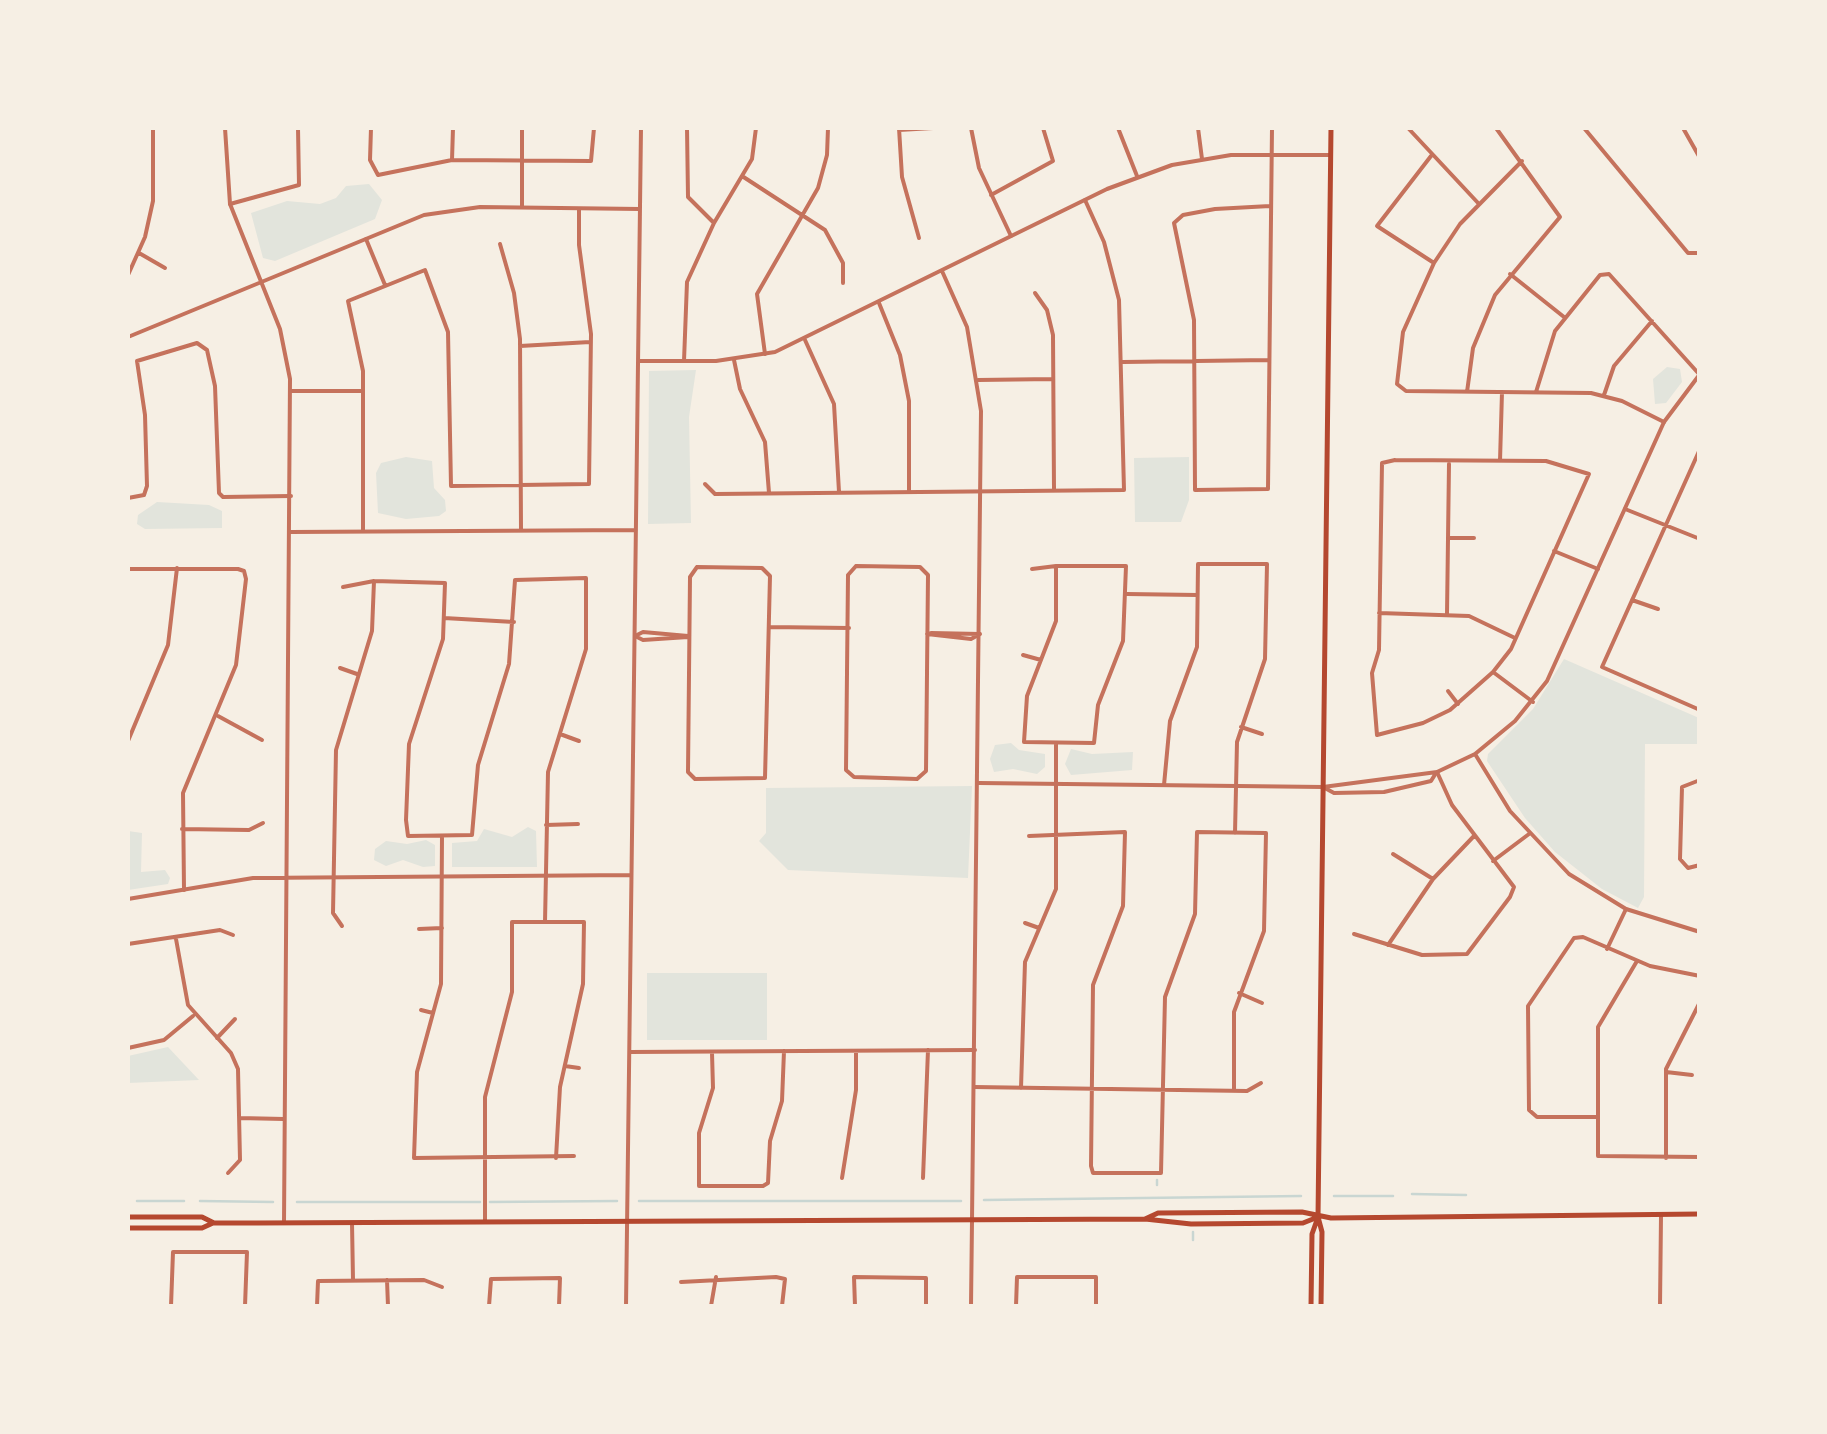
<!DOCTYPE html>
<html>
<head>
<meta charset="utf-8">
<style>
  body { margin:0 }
  #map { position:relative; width:1827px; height:1434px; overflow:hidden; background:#f6efe4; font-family:"Libre Baskerville",serif }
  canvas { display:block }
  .frame { position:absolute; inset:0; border:130px solid #f6efe4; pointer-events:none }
</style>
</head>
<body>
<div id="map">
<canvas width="1827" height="1434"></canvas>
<div class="frame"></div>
</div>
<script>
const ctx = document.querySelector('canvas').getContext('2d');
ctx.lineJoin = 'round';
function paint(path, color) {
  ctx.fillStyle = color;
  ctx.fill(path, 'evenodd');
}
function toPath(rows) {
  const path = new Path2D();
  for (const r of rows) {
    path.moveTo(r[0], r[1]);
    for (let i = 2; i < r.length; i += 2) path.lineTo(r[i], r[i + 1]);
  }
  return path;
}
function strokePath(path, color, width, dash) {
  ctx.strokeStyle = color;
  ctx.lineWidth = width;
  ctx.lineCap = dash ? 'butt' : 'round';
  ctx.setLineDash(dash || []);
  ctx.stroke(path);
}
paint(toPath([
  [369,184,382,200,375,219,275,261,263,258,251,213,287,201,320,204,336,198,346,186],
  [1667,367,1680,369,1682,382,1666,403,1655,404,1653,379],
  [696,370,689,417,691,523,648,524,649,371],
  [406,457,432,461,434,488,445,500,446,511,439,516,406,519,378,513,376,473,381,463],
  [1189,457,1189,500,1181,522,1135,522,1134,458],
  [157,502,209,505,222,511,222,528,145,529,137,524,138,515],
  [1564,659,1699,718,1699,744,1645,744,1644,897,1638,908,1602,889,1555,852,1525,818,1487,761,1488,754,1533,709],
  [1011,743,1019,750,1045,754,1045,767,1037,774,1013,769,994,772,990,759,995,745],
  [1071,749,1092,754,1133,752,1132,770,1071,775,1065,764],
  [972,786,968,878,788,870,759,841,766,833,766,788],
  [528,827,536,831,537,867,452,867,452,843,477,841,484,829,512,837],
  [128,831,142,833,141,872,165,870,170,878,168,884,128,890],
  [426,840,435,845,435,866,423,867,403,860,386,866,374,860,375,849,386,841,407,844],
  [647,973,767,973,767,1040,647,1040],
  [168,1047,199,1080,128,1083,128,1056]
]), '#e2e4dc');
strokePath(toPath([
  [1157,1180,1157,1185],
  [1412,1194,1466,1195],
  [1334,1196,1393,1196],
  [984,1200,1301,1196],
  [137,1201,184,1201],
  [200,1201,273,1202],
  [639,1201,961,1201],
  [297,1202,480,1202],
  [490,1202,617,1201],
  [1193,1240,1193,1232]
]), '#c9d6d2', 2.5);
strokePath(toPath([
  [371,128,370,160,378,175,452,160,591,161,594,128],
  [687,128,688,197,714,223],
  [899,128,902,177,919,238],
  [971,128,979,168,1011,236],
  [1118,128,1137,176],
  [1198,128,1202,159],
  [1408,128,1479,204],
  [1584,128,1688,253,1700,253],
  [1683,128,1700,158],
  [899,130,933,128],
  [1431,156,1377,226,1434,263],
  [452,160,453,128],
  [1522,161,1460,224,1434,263,1403,332,1397,384,1406,391,1591,393,1622,401,1664,422],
  [742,176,825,230,843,263,843,283],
  [991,195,1053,161,1043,128],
  [230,204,299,185,298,128],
  [1270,206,1215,209,1183,215,1174,223,1194,320,1195,490,1268,489,1272,128],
  [522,207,522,128],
  [366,239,385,285],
  [500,244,514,293,520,339,521,530],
  [139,253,165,268],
  [1510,274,1564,317],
  [128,275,145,237,153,201,153,128],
  [1035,293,1047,310,1053,335,1054,490],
  [879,303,900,355,909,401,909,492],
  [805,340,834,404,839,492],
  [520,346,590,342],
  [765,354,757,294,818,188,827,155,828,128],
  [734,360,740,389,765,442,769,493],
  [684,361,687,282,714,223,752,159,756,128],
  [1123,362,1269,360],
  [978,380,1053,379],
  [290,391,363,391],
  [1467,392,1473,348,1495,295,1560,217,1496,128],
  [1536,392,1555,331,1600,275,1609,274,1699,374],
  [1604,395,1614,366,1652,321],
  [1700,449,1602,667,1700,710],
  [1395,460,1546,461,1589,474,1511,649,1493,672,1450,710,1423,723,1377,735,1372,673,1379,650,1382,463,1395,460],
  [1500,461,1502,392],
  [705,484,715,494,1124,490,1119,300,1104,242,1085,200],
  [128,498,144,495,147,486,145,415,137,361,197,343,207,350,215,386,219,493,223,497,291,496],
  [1625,509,1700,539],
  [363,531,363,371,348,301,425,270,448,332,451,486,589,484,591,334,579,245,579,209],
  [1448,538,1474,538],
  [1554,551,1598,569],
  [856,566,920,567,928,575,926,771,917,779,854,777,846,770,848,575,856,566],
  [697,567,762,568,770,576,765,778,695,779,688,772,690,577,697,567],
  [128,569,238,569,244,571,246,579,236,665,183,793,184,890],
  [1032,569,1056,566,1126,566,1123,641,1098,705,1094,743,1024,742,1027,696,1056,621,1056,566],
  [343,587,374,581,445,583,443,639,409,744,406,820,408,836,472,835,478,765,509,664,515,580,586,578,586,649,548,772,545,922],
  [1127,594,1197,595],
  [1632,600,1658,609],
  [1379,613,1469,616,1515,638],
  [1447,614,1449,464],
  [444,618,514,622],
  [769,627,849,628],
  [931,633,980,634],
  [927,634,971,639,980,634],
  [635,636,643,640,688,637],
  [635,636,643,632,688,636],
  [1023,655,1041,660],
  [340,668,357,674],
  [1493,672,1533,702],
  [1448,691,1458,704],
  [218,716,262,740],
  [1241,727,1262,734],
  [560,734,579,741],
  [128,741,168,645,177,568],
  [1700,780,1682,787,1680,859,1688,868,1700,865],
  [1164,785,1170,721,1197,647,1198,564,1267,564,1265,659,1237,742,1235,833],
  [546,825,578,824],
  [182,829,249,830,263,823],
  [442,836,441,984,417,1072,414,1158,574,1156],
  [1029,836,1125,832,1123,906,1093,985,1091,1166,1093,1173,1161,1173,1165,997,1195,914,1197,832,1266,833,1264,931,1234,1012,1234,1090],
  [1393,854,1433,879],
  [1493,861,1529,834],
  [1025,923,1039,928],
  [342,926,333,913,336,750,372,631,374,581],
  [419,929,442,928],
  [1354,934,1422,955,1467,954,1510,897,1514,887,1452,805,1437,772],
  [176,939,188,1005,231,1053,238,1069,240,1160,228,1173],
  [128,944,220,930,233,935],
  [1388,945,1433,879,1474,836],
  [1607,949,1626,909],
  [1637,961,1598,1027,1598,1156,1700,1157],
  [1239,993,1262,1003],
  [421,1010,433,1013],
  [217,1038,235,1019],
  [128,1048,164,1040,193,1016],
  [630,1052,975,1050],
  [712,1053,713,1088,699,1133,699,1186,763,1186,768,1183,770,1141,782,1101,784,1051],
  [565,1066,579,1068],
  [1666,1072,1692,1075],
  [974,1087,1247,1091,1261,1083],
  [1021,1088,1025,962,1056,889,1056,744],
  [1597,1117,1537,1117,1529,1110,1528,1006,1574,938,1583,937,1650,966,1700,976],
  [239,1118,284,1119],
  [1666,1158,1666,1069,1700,1002],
  [842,1178,856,1090,856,1051],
  [923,1178,928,1050],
  [485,1221,485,1097,512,992,512,922,584,922,583,984,560,1087,556,1158],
  [352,1223,353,1280],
  [128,1272,128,1228],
  [387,1280,388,1306],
  [681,1282,776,1277,785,1279,782,1306],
  [171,1306,173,1252,247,1252,245,1306],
  [317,1306,318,1281,424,1280,442,1287],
  [489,1306,491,1279,560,1278,559,1306],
  [711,1306,716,1277],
  [855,1306,854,1277,926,1278,926,1306],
  [971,1306,972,1221],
  [1016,1306,1017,1277,1096,1277,1096,1306],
  [1660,1306,1661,1216]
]), '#c5725c', 4);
strokePath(toPath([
  [225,128,230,204,280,329,290,379,284,1222],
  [942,271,967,327,981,411,972,1219],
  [128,337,424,215,480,207,640,209],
  [638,361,716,361,775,352,1107,189,1172,165,1231,155,1329,155],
  [291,532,636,530],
  [1475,754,1510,811,1569,874,1626,909,1700,932],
  [979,783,1323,787,1437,772,1475,754,1515,721,1547,681,1664,422,1700,374],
  [1323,787,1334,793,1384,792,1431,781,1436,773],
  [128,899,253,878,631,875],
  [626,1306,641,128]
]), '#c5725c', 4);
strokePath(toPath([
  [128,1217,202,1217,214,1223,257,1223,1145,1219,1191,1224,1303,1223,1318,1217],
  [1145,1219,1158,1213,1302,1212,1331,1218,1700,1214],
  [128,1228,202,1228,213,1223],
  [1311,1306,1312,1234,1317,1220],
  [1321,1306,1322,1232,1318,1217,1331,128]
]), '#b5482f', 5);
</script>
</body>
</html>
